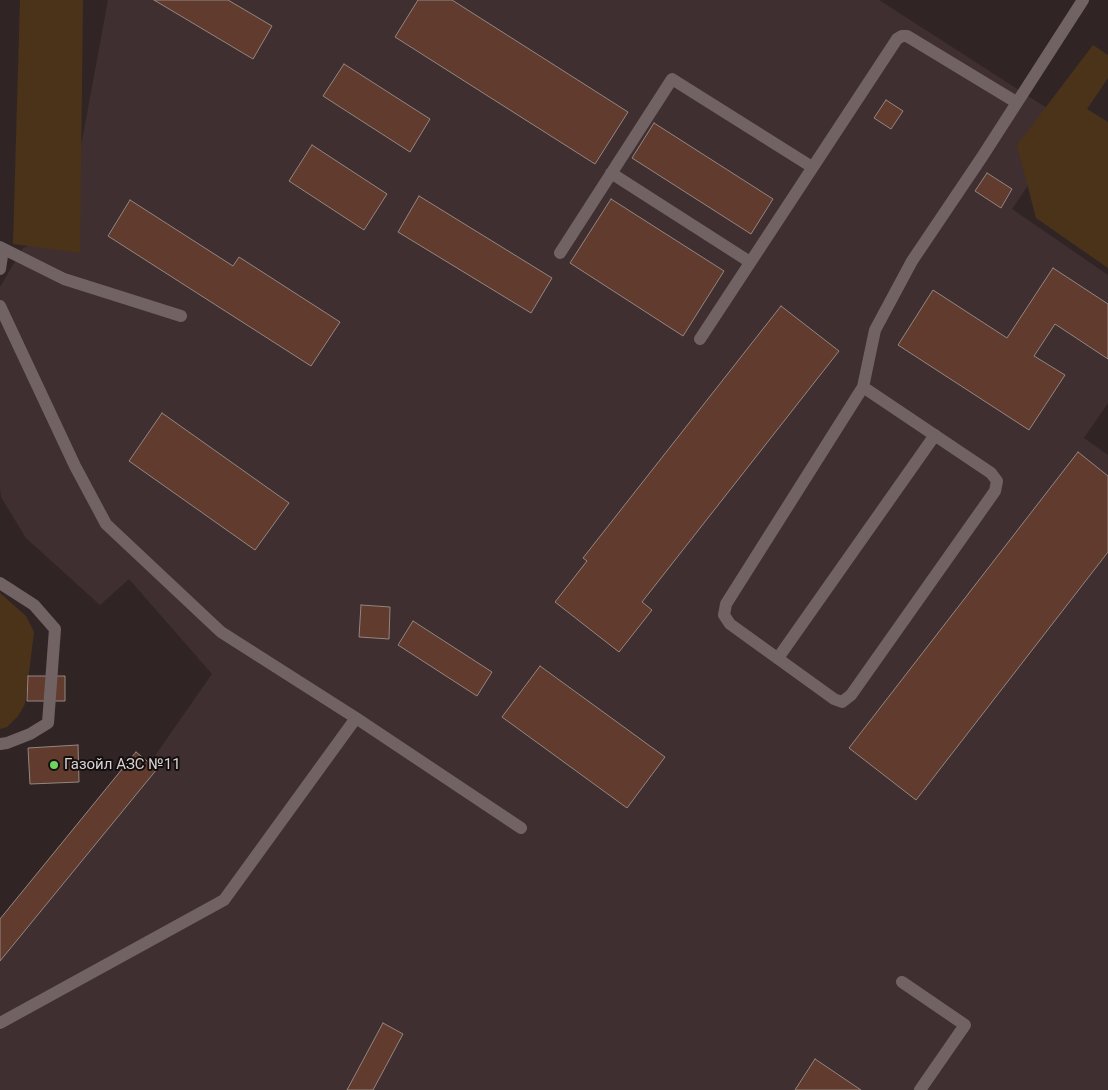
<!DOCTYPE html>
<html>
<head>
<meta charset="utf-8">
<style>
  body { margin:0 }
  canvas { display:block; background:#302425 }
</style>
</head>
<body>
<canvas width="1108" height="1090"></canvas>
<script>
const ctx = document.querySelector('canvas').getContext('2d');
ctx.lineJoin = 'round';
function paint(path, color) {
  ctx.fillStyle = color;
  ctx.fill(path, 'evenodd');
}
function toPath(rows) {
  const path = new Path2D();
  for (const r of rows) {
    path.moveTo(r[0], r[1]);
    for (let i = 2; i < r.length; i += 2) path.lineTo(r[i], r[i + 1]);
  }
  return path;
}
function strokePath(path, color, width, dash) {
  ctx.strokeStyle = color;
  ctx.lineWidth = width;
  ctx.lineCap = dash ? 'butt' : 'round';
  ctx.setLineDash(dash || []);
  ctx.stroke(path);
}
function label(font, color, halo, rows, align = 'center') {
  ctx.font = font + ' Roboto,sans-serif';
  ctx.lineWidth = 4;
  ctx.setLineDash([]);
  ctx.textBaseline = 'middle';
  ctx.strokeStyle = halo;
  ctx.fillStyle = color;
  for (const [text, x, y, turn = 0] of rows) {
    ctx.save();
    ctx.translate(x, y);
    ctx.rotate((+turn || 0) * Math.PI / 180);
    ctx.textAlign = isNaN(turn) ? turn : align;
    if (halo) ctx.strokeText(text, 0, 0);
    ctx.fillText(text, 0, 0);
    ctx.restore();
  }
}
paint(toPath([
  [108,0,879,0,1070,123,1012,209,1108,275,1108,403,1084,438,1108,455,1108,1090,0,1090,0,919,136,752,150,763,212,674,129,579,100,605,26,538,1,497,0,488,0,287,23,248,65,233]
]), '#402f30');
paint(toPath([
  [20,0,83,0,80,253,13,244],
  [1093,45,1108,55,1108,78,1087,109,1108,122,1108,268,1036,218,1017,145],
  [0,593,26,616,34,632,25,704,18,716,7,727,0,729]
]), '#4b331a');
const building = toPath([
  [154,0,228,0,272,26,253,59,154,0],
  [418,0,452,0,628,112,595,164,395,37,418,0],
  [344,64,430,119,410,152,323,96,344,64],
  [886,100,903,111,891,129,874,118,886,100],
  [654,123,773,199,751,234,632,158,654,123],
  [312,145,387,194,364,230,289,181,312,145],
  [987,173,1012,189,1001,208,975,191,987,173],
  [419,196,552,278,531,313,398,232,419,196],
  [611,199,724,271,683,336,570,263,611,199],
  [130,200,233,266,239,257,340,322,311,366,108,236,130,200],
  [1053,268,1108,304,1108,359,1055,324,1034,356,1065,375,1029,430,898,345,933,290,1007,338,1053,268],
  [781,306,839,351,642,602,652,610,619,652,555,602,587,561,583,558,781,306],
  [162,413,289,503,255,550,129,461,162,413],
  [1078,452,1108,476,1108,552,916,800,849,748,1078,452],
  [361,605,390,607,389,639,359,637,361,605],
  [413,621,492,672,477,696,398,645,413,621],
  [540,666,665,757,627,808,502,717,540,666],
  [28,676,65,676,65,701,27,701,28,676],
  [78,745,79,782,30,784,28,748,78,745],
  [136,752,157,769,0,961,0,919,136,752],
  [383,1023,403,1034,373,1090,347,1090,383,1023],
  [815,1059,861,1090,795,1090,815,1059]
]);
paint(building, '#613b2d');
strokePath(building, '#938681', 1);
strokePath(toPath([
  [611,173,750,262],
  [0,247,64,279,181,316],
  [560,253,672,79,812,167],
  [0,269,3,249],
  [0,306,75,466,106,524,221,632,356,718,521,828],
  [700,339,897,39,902,36,907,36,1016,102],
  [863,387,991,473,997,481,995,491,851,695,842,702,834,699,730,624,724,615,726,604,863,387,875,330,912,261,982,157,1083,0],
  [0,583,34,605,55,629,48,723,30,734,7,743,0,744],
  [778,658,935,435],
  [902,982,965,1025,920,1090],
  [0,1023,224,900,356,718]
]), '#716364', 12);
for (const [x, y, r, color] of [
  [54,765,5,"#70d35f"]
]) {
  const dot = new Path2D();
  dot.arc(x, y, r, 0, 2 * Math.PI);
  ctx.fillStyle = color;
  ctx.fill(dot);
  strokePath(dot, '#140f0f', 2);
}
label('15px', '#dad2d2', '#140f0f', [
  ["Газойл АЗС №11",64,765]
], 'left');
</script>
</body>
</html>
